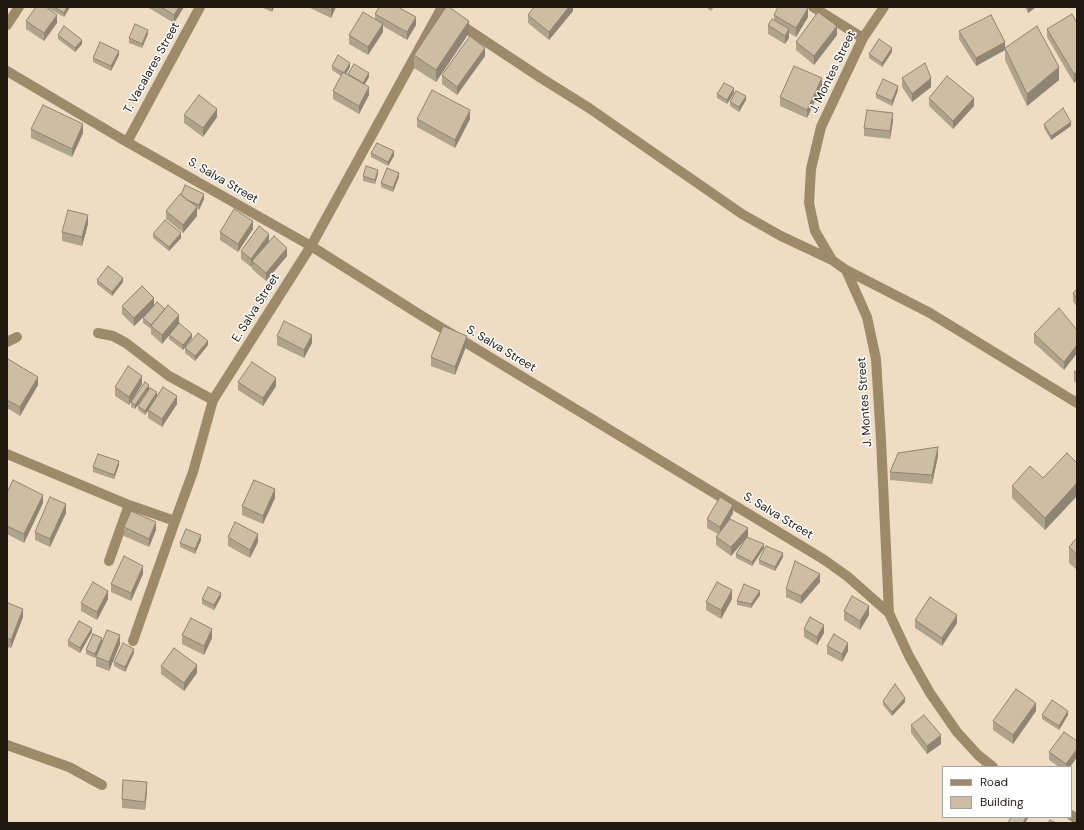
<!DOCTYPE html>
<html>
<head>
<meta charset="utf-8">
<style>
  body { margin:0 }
  #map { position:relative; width:1084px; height:830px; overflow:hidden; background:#eeddc3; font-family:"DM Sans",sans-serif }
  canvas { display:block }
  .frame { position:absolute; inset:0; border:8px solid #201910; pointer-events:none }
  .legend { position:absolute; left:942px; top:766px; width:130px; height:52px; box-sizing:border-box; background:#fff; border:1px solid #a6a39f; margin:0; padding:5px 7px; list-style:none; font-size:12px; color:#201910 }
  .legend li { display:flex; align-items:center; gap:8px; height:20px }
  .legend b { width:20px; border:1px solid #a6a39f }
</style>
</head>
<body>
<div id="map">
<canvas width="1084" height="830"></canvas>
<div class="frame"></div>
<ul class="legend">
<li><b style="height:5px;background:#9e8969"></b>Road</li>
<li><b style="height:11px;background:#cdbda3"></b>Building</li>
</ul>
</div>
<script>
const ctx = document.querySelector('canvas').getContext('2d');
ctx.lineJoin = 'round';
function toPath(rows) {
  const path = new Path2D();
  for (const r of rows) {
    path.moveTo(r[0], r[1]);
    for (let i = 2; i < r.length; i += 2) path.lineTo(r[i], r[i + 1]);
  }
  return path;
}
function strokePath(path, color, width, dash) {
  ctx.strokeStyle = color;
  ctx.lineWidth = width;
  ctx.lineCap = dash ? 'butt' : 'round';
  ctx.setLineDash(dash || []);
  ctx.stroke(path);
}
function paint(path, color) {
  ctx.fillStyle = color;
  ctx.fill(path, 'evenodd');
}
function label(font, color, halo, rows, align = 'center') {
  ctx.font = font + ' "DM Sans",sans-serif';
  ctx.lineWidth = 3;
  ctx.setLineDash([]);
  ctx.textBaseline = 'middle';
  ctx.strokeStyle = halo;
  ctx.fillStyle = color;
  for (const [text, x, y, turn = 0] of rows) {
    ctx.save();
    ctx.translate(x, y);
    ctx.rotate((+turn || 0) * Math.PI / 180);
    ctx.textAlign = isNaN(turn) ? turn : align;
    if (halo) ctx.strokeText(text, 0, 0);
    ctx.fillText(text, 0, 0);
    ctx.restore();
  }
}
strokePath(toPath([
  [813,7,863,38],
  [884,7,863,38,821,127,811,169,809,203,815,231,832,260,846,270,867,317,876,359,881,440,889,613,909,656,930,693,957,732,978,755,993,767],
  [458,23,541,78,589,108,742,214,781,236,832,260],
  [7,25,19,7],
  [7,71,127,142,311,246,422,316,823,559,847,576,889,613],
  [127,142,200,7],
  [846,270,930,313,1077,403],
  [98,333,113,336,126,343,169,376,213,400],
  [7,342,17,337],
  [7,454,129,505,175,521],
  [109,561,129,505],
  [133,641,175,521,193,472,213,400,311,246,442,7],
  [7,745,69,767,102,785],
  [1071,815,1077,819]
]), '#9e8969', 10);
paint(toPath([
  [46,7,70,7,64,17],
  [147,7,184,7,174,23],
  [261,7,274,7,272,12],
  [308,7,336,7,331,18],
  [573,7,573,11,549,40,528,23,528,15],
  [706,7,714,7,711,11],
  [1025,7,1036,7,1028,13],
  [375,14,416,25,407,40,383,26,383,32,368,55,349,44,349,35,375,19],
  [774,15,808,17,796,37,789,33,789,38,785,44,768,34,768,25,774,20],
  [26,21,57,23,44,41,26,29],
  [1077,23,1077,80,1074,83,1047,37,1047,29],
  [959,31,1005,50,976,66,959,39],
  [469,33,436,82,414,68,414,55],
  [148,34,142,48,129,43,129,38],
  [58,35,82,44,75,52,58,39],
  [837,35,814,65,796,50,796,42],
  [1005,48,1059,80,1027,106,1005,60],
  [892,52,882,67,869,58,869,54],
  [119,55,111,71,93,62,93,58],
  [485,56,457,95,442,84,442,75],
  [332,66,350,67,346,74,348,75,348,74,369,77,365,84,369,95,359,114,333,99,333,91,341,76,332,70],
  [902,78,931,87,912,102,902,87],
  [822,86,807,118,780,106,780,97],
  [898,90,892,106,876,98,876,94],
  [734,93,727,104,717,98,717,94],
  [929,98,974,106,953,129,929,106],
  [746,100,739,112,730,106,730,102],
  [184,115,217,117,203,137,184,123],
  [417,119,470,119,455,148,417,127],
  [893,121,890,139,864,136,864,128],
  [1044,124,1071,126,1051,140,1044,128],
  [31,129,83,133,72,157,31,138],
  [371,153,394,156,388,166,371,157],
  [378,174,375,184,363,181,363,176],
  [399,177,393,192,381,187,381,183],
  [181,195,204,199,199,210,197,209,197,216,183,233,166,219,166,211],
  [88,224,82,246,62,241,62,232],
  [253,229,238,252,220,240,220,232],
  [153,234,181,238,169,251,153,238],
  [269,241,287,256,266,281,252,269,252,266,251,267,241,259,241,251],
  [97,280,123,282,112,296,97,284],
  [1077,289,1077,307,1073,301,1073,293],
  [122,306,154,306,179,323,192,338,183,350,169,339,169,335,170,334,162,344,151,334,151,329,143,323,143,318,149,311,134,326,122,314],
  [1077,330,1077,353,1064,370,1034,343,1034,334],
  [277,336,312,343,304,358,277,345],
  [467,344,455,375,431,366,431,357],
  [208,345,195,361,185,353,185,348],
  [7,361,38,385,20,416,7,408],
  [1077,370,1077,384,1074,381,1074,372],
  [238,382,276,386,263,406,238,390],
  [142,384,129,405,115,396,115,387],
  [149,389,135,409,131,407,131,402],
  [157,395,177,404,162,427,148,418,148,411,145,415,138,410,138,406],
  [938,456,932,484,890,480,890,472],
  [1077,463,1077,496,1045,530,1012,498,1012,486,1043,478],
  [119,465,114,479,93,472,93,467],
  [7,493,43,503,24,543,7,534],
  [275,498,263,524,242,515,242,506],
  [66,513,50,547,35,540,35,532],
  [733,513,728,521,748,536,731,556,716,545,716,537,718,534,707,528,707,519],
  [124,527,156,530,149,547,124,536],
  [228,537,258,542,250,558,228,546],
  [1077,538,1077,570,1069,563,1069,547,1072,544,1072,543],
  [201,540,195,554,180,547,180,543],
  [764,548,752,566,736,558,736,554],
  [783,557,775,571,759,564,759,560],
  [143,574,131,601,111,592,111,584],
  [820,582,801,604,786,597,786,589],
  [760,595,751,608,737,605,737,601],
  [221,597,214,610,202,604,202,599],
  [108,599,97,620,81,611,81,603],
  [732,599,721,619,706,610,706,602],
  [7,606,23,617,11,648,7,647],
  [844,611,869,615,860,630,844,620],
  [915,620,957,623,942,646,915,628],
  [804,629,824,633,817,645,804,637],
  [92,632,80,653,68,646,68,641],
  [182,635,212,638,204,655,182,644],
  [102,641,120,644,109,671,96,666,96,657,99,650,95,658,86,654,86,650],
  [827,646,848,651,842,662,827,654],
  [134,653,125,672,114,666,114,662],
  [161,666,197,673,184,691,161,674],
  [883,701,905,702,892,716,883,705],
  [1036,711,1013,744,993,730,993,721],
  [1042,715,1068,715,1059,730,1042,719],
  [911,725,941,744,927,754,911,733],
  [1049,752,1077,757,1070,767,1059,767,1049,760],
  [147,791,145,810,122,808,122,799]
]), '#b0a38c');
paint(toPath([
  [67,7,70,7,64,17,64,13],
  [179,7,184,7,174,23,174,15],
  [272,7,274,7,272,12],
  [332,7,336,7,331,18,331,10],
  [569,7,573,7,573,11,549,40,549,32],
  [1028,7,1036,7,1028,13],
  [808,8,808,17,796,37,796,28],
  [57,15,57,23,44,41,44,33],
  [416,17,416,25,407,40,407,32],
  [469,21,469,33,436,82,436,70],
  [383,24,383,32,368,55,368,47],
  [837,26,837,35,814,65,814,56],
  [789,29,789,38,785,44,785,36],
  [148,30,148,34,142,48,142,44],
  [82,40,82,44,75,52,75,48],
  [1005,42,1005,50,976,66,976,58],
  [485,48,485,56,457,95,457,87],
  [892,48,892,52,882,67,882,63],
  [119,51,119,55,111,71,111,66],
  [350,63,350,67,344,77,344,73],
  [1059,67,1059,80,1027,106,1027,94],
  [1077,72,1077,80,1074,83,1074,74],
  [369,73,369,77,363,87,363,83],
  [822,78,822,86,807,118,807,110],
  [931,78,931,87,912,102,912,94],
  [898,86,898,90,892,106,892,101],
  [369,87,369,95,359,114,359,106],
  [734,88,734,93,727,104,727,100],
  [746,96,746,100,739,112,739,107],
  [974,98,974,106,953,129,953,121],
  [217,109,217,117,203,137,203,128],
  [470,110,470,119,455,148,455,140],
  [893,113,893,121,890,139,890,131],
  [1071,122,1071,126,1051,140,1051,136],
  [83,124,83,133,72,157,72,149],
  [394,151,394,156,388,166,388,162],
  [378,170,378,174,375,184,375,180],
  [399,173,399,177,393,192,393,188],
  [204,194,204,199,199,210,199,205],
  [197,207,197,216,183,233,183,225],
  [88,215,88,224,82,246,82,237],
  [253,221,253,229,238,252,238,244],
  [181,233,181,238,169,251,169,247],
  [269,234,269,243,252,261,252,266,251,267,251,259],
  [287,248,287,256,266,281,266,273],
  [123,278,123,282,112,296,112,292],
  [154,298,154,307,134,326,134,318],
  [179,315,179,323,162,344,162,335],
  [192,334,192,338,183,350,183,345],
  [312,335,312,343,304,358,304,350],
  [467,336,467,344,455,375,455,367],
  [208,341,208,345,195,361,195,356],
  [1077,345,1077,353,1064,370,1064,362],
  [142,376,142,384,129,405,129,397],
  [38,377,38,385,20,416,20,407],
  [276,378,276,386,263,406,263,398],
  [149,385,149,389,135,409,135,405],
  [157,392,157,396,145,415,145,411],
  [177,396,177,404,162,427,162,419],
  [938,447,938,456,932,484,932,475],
  [119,461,119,465,114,479,114,475],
  [1077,483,1077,496,1045,530,1045,518],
  [275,489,275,498,263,524,263,516],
  [43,495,43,503,24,543,24,534],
  [66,504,66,513,50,547,50,539],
  [733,505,733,513,720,536,720,527],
  [156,522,156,530,149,547,149,539],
  [748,528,748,536,731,556,731,547],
  [258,534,258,542,250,558,250,550],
  [201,535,201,540,195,554,195,549],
  [764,544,764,548,752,566,752,562],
  [783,553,783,557,775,571,775,567],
  [143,566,143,574,131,601,131,593],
  [820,574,820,582,801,604,801,596],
  [732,590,732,599,721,619,721,610],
  [108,591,108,599,97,620,97,612],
  [760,591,760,595,751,608,751,604],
  [221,593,221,597,214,610,214,605],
  [869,606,869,615,860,630,860,621],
  [23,609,23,617,11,648,11,640],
  [957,615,957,623,942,646,942,638],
  [824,625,824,633,817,645,817,637],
  [92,628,92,632,80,653,80,648],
  [212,629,212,638,204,655,204,646],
  [120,635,120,644,109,671,109,662],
  [102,638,102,642,95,658,95,654],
  [848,643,848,651,842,662,842,654],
  [134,649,134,653,125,672,125,667],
  [197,665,197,673,184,691,184,683],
  [905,698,905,702,892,716,892,712],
  [1036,703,1036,711,1013,744,1013,735],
  [1068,711,1068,715,1059,730,1059,726],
  [941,735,941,744,927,754,927,746],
  [1077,749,1077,757,1070,767,1066,767,1066,764],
  [147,782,147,791,145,810,145,802],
  [1026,817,1029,817,1025,823,1023,823]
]), '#908472');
const building = toPath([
  [36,7,46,7,57,15,44,33,26,21,36,7],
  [54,7,67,7,64,13,54,7],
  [161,7,179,7,174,15,161,7],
  [325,7,332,7,331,10,325,7],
  [379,7,398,7,416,17,407,32,375,14,379,7],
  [446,7,449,7,469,21,436,70,414,55,446,7],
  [534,7,569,7,549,32,528,15,534,7],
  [778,7,806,7,808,8,796,28,774,15,778,7],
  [363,12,383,24,368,47,349,35,363,12],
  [818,12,837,26,814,56,796,42,818,12],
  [1072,14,1077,23,1077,72,1074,74,1047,29,1072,14],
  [991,15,1005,42,976,58,959,31,991,15],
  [772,19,789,29,785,36,768,25,772,19],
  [135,24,148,30,142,44,129,38,135,24],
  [64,26,82,40,75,48,58,35,64,26],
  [1037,26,1059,67,1027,94,1005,48,1037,26],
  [470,36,485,48,457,87,442,75,470,36],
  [879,39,892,48,882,63,869,54,879,39],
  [100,42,119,51,111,66,93,58,100,42],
  [338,55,350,63,344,73,343,72,343,73,332,66,338,55],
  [925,63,931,78,912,94,902,78,925,63],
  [354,64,369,73,363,83,348,74,354,64],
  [794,66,822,78,807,110,780,97,794,66],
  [343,72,369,87,359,106,333,91,343,72],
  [947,76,974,98,953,121,929,98,947,76],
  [883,79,898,86,892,101,876,94,883,79],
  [724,83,734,88,727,100,717,94,724,83],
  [432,90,470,110,455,140,417,119,432,90],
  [736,91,746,96,739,107,730,102,736,91],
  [199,95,217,109,203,128,184,115,199,95],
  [43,105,83,124,72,149,31,129,43,105],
  [1063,108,1071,122,1051,136,1044,124,1063,108],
  [867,110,893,113,890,131,864,128,867,110],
  [377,143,394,151,388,162,371,153,377,143],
  [366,166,378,170,375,180,363,176,366,166],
  [387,168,399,173,393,188,381,183,387,168],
  [185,185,204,194,199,205,187,200,181,195,185,185],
  [180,194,197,207,183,225,166,211,180,194],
  [234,209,253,221,238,244,220,232,234,209],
  [68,210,88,215,82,237,62,232,68,210],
  [165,220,181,233,169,247,153,234,165,220],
  [259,226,269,234,251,259,241,251,259,226],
  [274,236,287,248,266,273,252,261,274,236],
  [108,266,123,278,112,292,97,280,108,266],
  [142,286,154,298,134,318,122,306,142,286],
  [1077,289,1077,299,1073,293,1077,289],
  [157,302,165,309,151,325,143,318,157,302],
  [168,305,179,315,162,335,151,326,168,305],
  [1059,308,1077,330,1077,345,1064,362,1034,334,1059,308],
  [284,321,312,335,304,350,277,336,284,321],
  [179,323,192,334,183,345,169,335,179,323],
  [443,326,467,336,455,367,431,357,443,326],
  [198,333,208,341,195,356,185,348,198,333],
  [8,359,38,377,20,407,7,400,7,361,8,359],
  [252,362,276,378,263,398,238,382,252,362],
  [128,366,142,376,129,397,115,387,128,366],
  [1077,370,1077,376,1074,372,1077,370],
  [145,382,149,385,135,405,131,402,145,382],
  [163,387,177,396,162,419,148,410,163,387],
  [150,388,157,392,145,411,138,406,150,388],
  [938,447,932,475,890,472,898,453,938,447],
  [1067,453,1077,463,1077,483,1045,518,1012,486,1030,466,1043,478,1067,453],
  [98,454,119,461,114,475,93,467,98,454],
  [13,480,43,495,24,534,7,526,7,493,13,480],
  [254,480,275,489,263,516,242,506,254,480],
  [50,497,66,504,50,539,35,532,50,497],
  [720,497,733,505,720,527,707,519,720,497],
  [131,511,156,522,149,539,124,527,131,511],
  [730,519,748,528,731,547,716,537,730,519],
  [235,522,258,534,250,550,228,537,235,522],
  [186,529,201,535,195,549,180,543,186,529],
  [747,537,764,544,752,562,736,554,747,537],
  [1077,538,1077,554,1069,547,1072,544,1072,543,1077,538],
  [766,546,783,553,775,567,759,560,766,546],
  [124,556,143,566,131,593,111,584,124,556],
  [795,561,820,574,801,596,786,589,795,561],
  [93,582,108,591,97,612,81,603,93,582],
  [717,582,732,590,721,610,706,602,717,582],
  [744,584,760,591,751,604,737,601,744,584],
  [208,587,221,593,214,605,202,599,208,587],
  [852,596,869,606,860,621,844,611,852,596],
  [930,597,957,615,942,638,915,620,930,597],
  [8,603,23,609,11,640,7,638,7,606,8,603],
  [810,617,824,625,817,637,804,629,810,617],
  [191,618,212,629,204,646,182,635,191,618],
  [79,621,92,628,80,648,68,641,79,621],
  [107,630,120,635,109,662,96,657,107,630],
  [93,634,102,638,95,654,86,650,93,634],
  [834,634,848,643,842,654,827,646,834,634],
  [123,643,134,649,125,667,114,662,123,643],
  [174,648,197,665,184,683,161,666,174,648],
  [895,684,905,698,892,712,883,701,895,684],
  [1016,689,1036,703,1013,735,993,721,1016,689],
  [1052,700,1068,711,1059,726,1042,715,1052,700],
  [924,715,941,735,927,746,911,725,924,715],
  [1064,732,1077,741,1077,749,1066,764,1049,752,1064,732],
  [983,764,987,767,981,767,983,764],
  [123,780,147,782,145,802,122,799,123,780],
  [1011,817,1026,817,1023,823,1008,823,1011,817],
  [1050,820,1056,823,1048,823,1050,820]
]);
paint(building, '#cdbda3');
strokePath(building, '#908472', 1);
label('12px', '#201910', '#fff', [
  ["T. Vacalares Street",152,68,-61],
  ["J. Montes Street",833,72,-64],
  ["S. Salva Street",223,181,30],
  ["E. Salva Street",256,308,-58],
  ["S. Salva Street",501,349,31],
  ["J. Montes Street",865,402,-94],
  ["S. Salva Street",778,516,31]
]);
</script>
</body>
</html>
